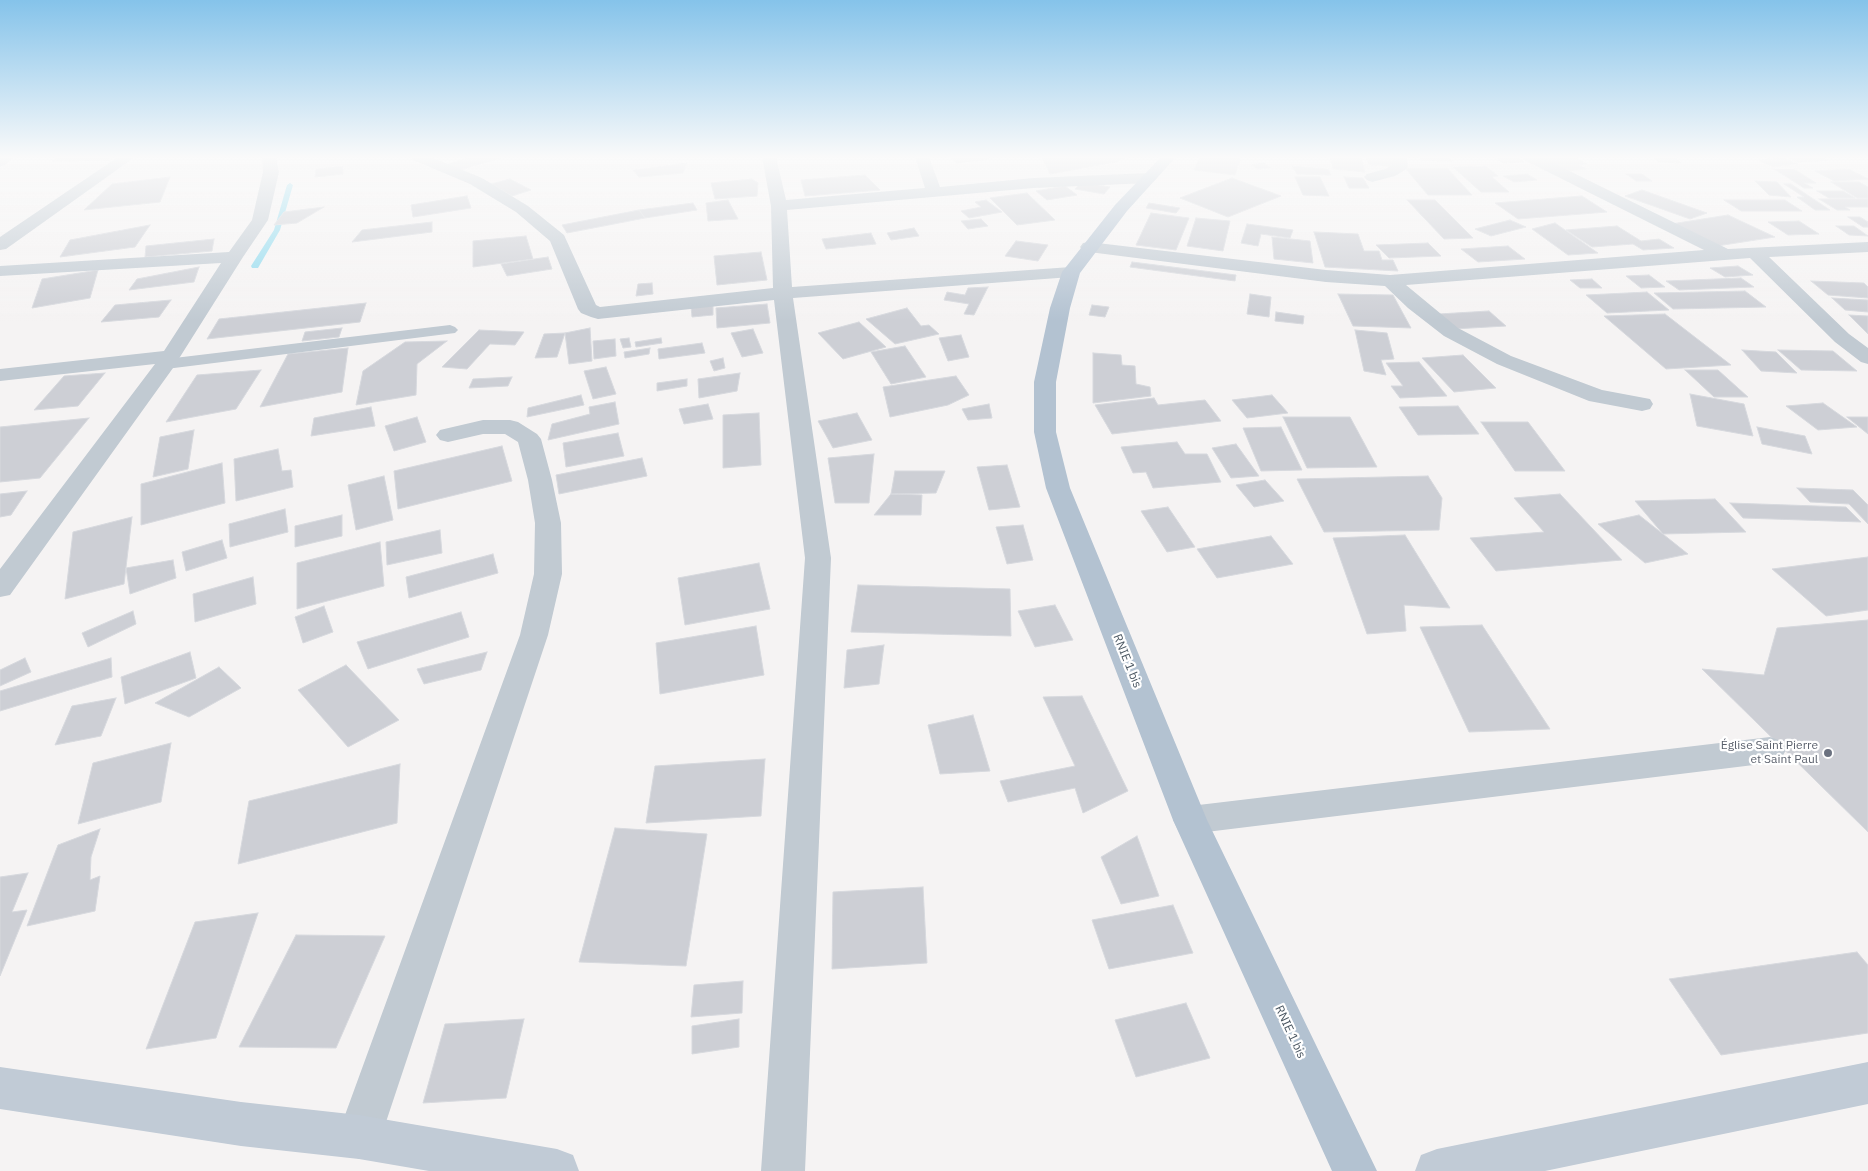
<!DOCTYPE html>
<html>
<head>
<meta charset="utf-8">
<style>
  body { margin:0 }
  canvas { display:block; background:#f5f3f3 }
</style>
</head>
<body>
<canvas width="1868" height="1171"></canvas>
<script>
const ctx = document.querySelector('canvas').getContext('2d');
ctx.lineJoin = 'round';
function toPath(rows) {
  const path = new Path2D();
  for (const r of rows) {
    path.moveTo(r[0], r[1]);
    for (let i = 2; i < r.length; i += 2) path.lineTo(r[i], r[i + 1]);
  }
  return path;
}
function paint(path, color) {
  ctx.fillStyle = color;
  ctx.fill(path, 'evenodd');
}
function strokePath(path, color, width, dash) {
  ctx.strokeStyle = color;
  ctx.lineWidth = width;
  ctx.lineCap = dash ? 'butt' : 'round';
  ctx.setLineDash(dash || []);
  ctx.stroke(path);
}
function label(font, color, halo, rows, align = 'center') {
  ctx.font = font + ' "IBM Plex Sans",sans-serif';
  ctx.lineWidth = 4.5;
  ctx.setLineDash([]);
  ctx.textBaseline = 'middle';
  ctx.strokeStyle = halo;
  ctx.fillStyle = color;
  for (const [text, x, y, turn = 0] of rows) {
    ctx.save();
    ctx.translate(x, y);
    ctx.rotate((+turn || 0) * Math.PI / 180);
    ctx.textAlign = isNaN(turn) ? turn : align;
    if (halo) ctx.strokeText(text, 0, 0);
    ctx.fillText(text, 0, 0);
    ctx.restore();
  }
}
paint(toPath([
  [290,183,293,185,280,230,258,268,252,268,251,266,274,230,287,185,290,183]
]), '#90daee');
const building = toPath([
  [59,157,112,157,108,160,52,161,59,157],
  [472,157,503,157,461,170,443,166,472,157],
  [950,157,987,157,989,159,957,163,950,157],
  [1042,157,1126,157,1116,162,1050,174,1042,157],
  [1200,157,1237,157,1240,160,1235,175,1194,170,1200,157],
  [1330,157,1361,157,1365,172,1333,169,1330,157],
  [1366,157,1393,157,1397,167,1369,165,1366,157],
  [1419,157,1449,157,1452,161,1422,160,1419,157],
  [1495,157,1517,157,1524,162,1503,163,1495,157],
  [1535,157,1573,157,1587,164,1578,165,1587,169,1568,171,1535,157],
  [1653,157,1674,157,1681,163,1659,162,1653,157],
  [1786,157,1821,157,1828,160,1798,162,1786,157],
  [1783,158,1798,164,1773,167,1758,160,1783,158],
  [687,163,683,173,639,177,633,170,687,163],
  [1264,163,1271,168,1258,169,1251,165,1264,163],
  [343,166,343,174,315,177,316,169,343,166],
  [1292,166,1328,169,1331,175,1297,174,1292,166],
  [1486,166,1498,176,1492,177,1509,192,1481,192,1453,167,1486,166],
  [1405,168,1447,168,1472,195,1428,195,1405,168],
  [1774,169,1794,169,1816,183,1804,183,1813,188,1804,188,1774,169],
  [1849,169,1868,179,1834,181,1815,171,1849,169],
  [1527,174,1537,180,1514,182,1503,176,1527,174],
  [1626,174,1642,174,1652,181,1636,181,1626,174],
  [865,175,880,190,805,196,801,180,865,175],
  [170,177,160,202,84,210,112,184,170,177],
  [1295,177,1320,177,1329,196,1303,195,1295,177],
  [1344,177,1363,178,1369,188,1349,188,1344,177],
  [1232,178,1281,196,1228,217,1180,198,1232,178],
  [510,179,531,190,512,196,491,184,510,179],
  [752,179,758,183,757,196,715,199,711,183,752,179],
  [1755,181,1777,182,1791,197,1769,195,1755,181],
  [1082,182,1110,187,1104,194,1075,189,1082,182],
  [1831,182,1859,182,1868,187,1868,198,1857,198,1831,182],
  [1784,184,1791,184,1830,210,1815,210,1797,197,1804,197,1784,184],
  [1065,186,1077,195,1047,200,1036,191,1065,186],
  [1642,190,1707,213,1690,219,1625,196,1642,190],
  [1817,191,1843,191,1855,198,1829,198,1817,191],
  [1027,193,1055,220,1017,225,990,198,1027,193],
  [467,196,471,208,413,217,411,205,467,196],
  [1582,196,1607,212,1518,219,1495,203,1582,196],
  [1819,199,1868,199,1868,207,1845,207,1850,210,1837,210,1819,199],
  [728,200,738,219,708,221,706,203,728,200],
  [986,200,1002,212,969,218,961,211,981,207,975,202,986,200],
  [1407,200,1435,200,1473,238,1444,239,1407,200],
  [1724,200,1785,200,1802,211,1741,211,1724,200],
  [693,203,697,210,645,218,639,210,693,203],
  [1149,203,1180,208,1176,213,1146,208,1149,203],
  [324,207,297,223,274,225,284,212,324,207],
  [639,210,645,218,567,233,562,225,639,210],
  [1151,213,1189,218,1176,250,1136,245,1151,213],
  [1728,215,1775,237,1717,246,1671,224,1728,215],
  [1848,217,1860,217,1868,222,1868,227,1863,227,1848,217],
  [1196,218,1230,221,1223,251,1187,246,1196,218],
  [981,219,988,226,968,229,961,221,981,219],
  [1510,220,1526,227,1491,236,1475,229,1510,220],
  [1799,221,1819,234,1788,235,1768,222,1799,221],
  [432,222,432,232,352,242,362,230,432,222],
  [1555,223,1598,253,1568,255,1532,229,1555,223],
  [1247,224,1293,230,1290,238,1261,234,1258,246,1241,243,1247,224],
  [150,225,135,247,60,257,70,240,150,225],
  [1617,226,1641,241,1659,239,1674,248,1643,250,1633,244,1592,247,1566,230,1617,226],
  [1836,226,1854,226,1868,236,1849,235,1836,226],
  [914,228,919,236,891,240,887,233,914,228],
  [1314,232,1358,234,1364,251,1379,251,1382,260,1393,260,1398,271,1325,267,1314,232],
  [871,233,876,244,826,249,822,239,871,233],
  [526,236,533,259,473,267,473,241,526,236],
  [1272,237,1310,241,1313,263,1274,259,1272,237],
  [214,239,212,251,145,257,146,246,214,239],
  [1016,241,1048,245,1038,261,1005,256,1016,241],
  [1428,243,1441,256,1389,258,1376,245,1428,243],
  [1508,246,1525,259,1478,262,1461,249,1508,246],
  [761,252,767,280,717,285,714,256,761,252],
  [548,257,552,269,507,276,501,264,548,257],
  [1132,262,1236,275,1235,281,1130,267,1132,262],
  [1738,266,1753,275,1725,277,1710,268,1738,266],
  [199,267,194,282,129,290,137,279,199,267],
  [98,270,90,298,32,308,42,279,98,270],
  [1649,275,1665,287,1641,288,1626,276,1649,275],
  [1741,278,1754,287,1679,290,1666,281,1741,278],
  [1592,279,1602,288,1580,288,1570,280,1592,279],
  [1811,281,1864,283,1868,287,1868,298,1828,295,1811,281],
  [652,283,653,294,636,296,638,284,652,283],
  [988,287,974,315,964,314,969,304,944,300,947,292,965,295,968,288,988,287],
  [1745,291,1766,307,1673,309,1654,293,1745,291],
  [1647,292,1669,310,1607,313,1586,295,1647,292],
  [1250,294,1271,297,1269,317,1247,314,1250,294],
  [1338,294,1393,295,1411,328,1353,326,1338,294],
  [1832,298,1868,300,1868,312,1845,310,1832,298],
  [171,300,159,317,101,322,115,305,171,300],
  [366,303,360,322,207,339,219,319,366,303],
  [713,304,713,315,692,317,691,306,713,304],
  [767,304,770,323,717,328,716,308,767,304],
  [1092,305,1109,307,1105,317,1089,315,1092,305],
  [907,308,921,326,929,325,939,334,895,344,866,319,907,308],
  [1489,311,1506,326,1454,329,1439,314,1489,311],
  [1276,312,1304,316,1303,324,1275,321,1276,312],
  [1665,314,1731,365,1666,369,1604,316,1665,314],
  [1849,315,1868,316,1868,334,1849,315],
  [859,322,886,347,843,359,818,333,859,322],
  [342,328,339,337,302,341,305,332,342,328],
  [590,328,592,361,569,364,565,333,590,328],
  [753,329,763,353,742,357,731,333,753,329],
  [479,330,524,332,515,345,490,344,467,369,442,367,479,330],
  [1355,330,1387,333,1394,359,1381,360,1386,375,1364,371,1355,330],
  [565,333,557,357,535,358,544,334,565,333],
  [961,335,969,357,948,361,939,338,961,335],
  [629,338,631,347,623,348,620,339,629,338],
  [661,338,662,343,636,347,635,342,661,338],
  [615,339,616,356,594,359,593,341,615,339],
  [447,341,417,364,416,395,356,405,363,371,405,342,447,341],
  [702,343,705,353,659,359,658,349,702,343],
  [905,346,926,377,891,384,871,352,905,346],
  [348,348,342,392,260,407,288,354,348,348],
  [650,348,649,354,625,358,624,352,650,348],
  [1742,350,1776,352,1797,373,1761,371,1742,350],
  [1778,350,1833,351,1857,371,1801,370,1778,350],
  [1093,353,1121,355,1122,365,1135,366,1136,384,1150,387,1151,396,1093,403,1093,353],
  [1463,355,1496,388,1454,392,1422,358,1463,355],
  [723,358,725,368,714,371,710,361,723,358],
  [1419,362,1447,396,1400,398,1391,386,1403,386,1386,363,1419,362],
  [606,367,616,394,593,399,584,371,606,367],
  [261,370,236,409,166,422,197,375,261,370],
  [1685,370,1718,370,1748,397,1714,397,1685,370],
  [105,373,78,406,34,410,64,376,105,373],
  [740,373,737,391,699,398,698,379,740,373],
  [956,376,969,395,948,405,890,417,883,387,956,376],
  [512,377,508,386,469,388,473,379,512,377],
  [687,379,687,386,657,391,657,383,687,379],
  [1690,394,1744,404,1753,436,1697,426,1690,394],
  [581,395,584,405,527,417,528,408,581,395],
  [1272,395,1288,413,1247,418,1232,400,1272,395],
  [1154,398,1158,405,1205,400,1221,421,1112,434,1095,405,1154,398],
  [615,402,619,424,548,440,552,424,590,414,589,407,615,402],
  [1823,403,1857,427,1818,430,1786,406,1823,403],
  [708,404,713,419,684,424,679,409,708,404],
  [989,404,992,418,968,420,962,409,989,404],
  [1458,406,1479,434,1418,435,1399,407,1458,406],
  [371,407,375,426,311,436,314,418,371,407],
  [759,413,761,465,723,468,723,415,759,413],
  [857,413,872,440,833,448,818,421,857,413],
  [417,417,426,442,394,451,385,426,417,417],
  [1283,417,1350,417,1377,467,1307,468,1283,417],
  [1847,417,1868,417,1868,434,1847,417],
  [89,418,40,478,0,482,0,427,89,418],
  [1481,422,1528,422,1565,471,1515,471,1481,422],
  [1281,427,1302,470,1261,471,1243,428,1281,427],
  [1757,427,1805,436,1812,454,1762,444,1757,427],
  [194,430,188,469,153,477,160,437,194,430],
  [618,433,624,456,566,467,563,443,618,433],
  [1177,442,1185,454,1207,454,1221,482,1153,488,1146,472,1133,473,1121,447,1177,442],
  [1236,444,1259,476,1231,478,1212,448,1236,444],
  [502,446,512,481,398,509,394,471,502,446],
  [278,449,282,471,291,470,293,487,236,501,234,459,278,449],
  [874,454,869,503,835,503,828,458,874,454],
  [642,458,647,476,559,494,556,475,642,458],
  [222,463,225,503,141,525,141,484,222,463],
  [1007,465,1020,507,989,510,977,467,1007,465],
  [895,471,945,471,936,493,891,494,895,471],
  [384,476,393,520,356,530,348,485,384,476],
  [1428,476,1442,498,1439,530,1324,532,1297,479,1428,476],
  [1265,480,1284,501,1254,507,1236,485,1265,480],
  [1797,488,1853,490,1868,505,1868,524,1849,504,1810,502,1797,488],
  [27,491,11,515,0,517,0,494,27,491],
  [891,494,922,495,921,515,874,515,891,494],
  [1560,494,1622,560,1496,571,1470,538,1544,532,1514,498,1560,494],
  [1715,499,1746,532,1663,534,1635,501,1715,499],
  [1730,503,1846,507,1861,522,1743,518,1730,503],
  [1168,507,1195,547,1167,552,1141,511,1168,507],
  [285,509,288,532,230,547,229,524,285,509],
  [342,515,342,536,295,547,295,526,342,515],
  [1639,515,1688,554,1645,563,1598,524,1639,515],
  [132,517,124,584,65,599,73,532,132,517],
  [1023,525,1033,560,1007,564,996,527,1023,525],
  [440,530,442,553,387,565,386,542,440,530],
  [1405,535,1450,608,1404,605,1406,631,1367,634,1333,538,1405,535],
  [1271,536,1293,564,1217,578,1197,549,1271,536],
  [222,540,227,558,186,571,182,552,222,540],
  [380,542,384,586,297,609,297,563,380,542],
  [493,554,498,573,409,598,406,577,493,554],
  [1868,557,1868,610,1826,616,1772,569,1868,557],
  [173,560,176,578,130,594,126,568,173,560],
  [759,563,770,609,685,625,678,578,759,563],
  [253,577,256,604,195,622,193,594,253,577],
  [858,585,1010,589,1011,636,851,632,858,585],
  [1055,605,1073,640,1035,647,1018,611,1055,605],
  [324,606,333,632,303,643,295,617,324,606],
  [133,611,136,624,88,647,82,633,133,611],
  [461,612,469,637,368,669,357,642,461,612],
  [1868,620,1868,832,1702,669,1764,675,1777,628,1868,620],
  [1482,625,1550,729,1469,732,1420,627,1482,625],
  [756,626,764,675,660,694,656,643,756,626],
  [884,645,879,684,844,688,847,650,884,645],
  [190,652,196,678,125,704,121,677,190,652],
  [487,652,481,670,424,684,417,669,487,652],
  [25,658,31,672,0,686,0,670,25,658],
  [111,658,112,677,0,711,0,691,111,658],
  [346,665,399,720,348,747,298,690,346,665],
  [219,667,241,688,189,717,155,703,219,667],
  [1082,696,1128,791,1083,813,1075,788,1008,802,1000,781,1075,766,1043,697,1082,696],
  [116,698,101,736,55,745,72,706,116,698],
  [973,715,990,771,940,774,928,725,973,715],
  [171,743,161,802,78,824,93,763,171,743],
  [765,759,761,816,646,823,655,766,765,759],
  [400,764,397,823,238,864,249,801,400,764],
  [615,828,707,834,686,966,579,962,615,828],
  [100,829,91,857,90,880,100,876,95,911,27,926,58,845,100,829],
  [1137,836,1159,896,1121,904,1101,857,1137,836],
  [28,873,12,912,27,910,0,976,0,877,28,873],
  [923,887,927,963,832,969,833,892,923,887],
  [1173,905,1193,953,1109,969,1092,920,1173,905],
  [258,913,216,1038,146,1049,195,922,258,913],
  [296,935,385,936,336,1048,239,1047,296,935],
  [1857,952,1868,965,1868,1033,1721,1055,1669,979,1857,952],
  [743,981,742,1013,691,1017,694,985,743,981],
  [1186,1003,1210,1058,1136,1077,1115,1020,1186,1003],
  [524,1019,506,1098,423,1103,445,1024,524,1019],
  [739,1019,739,1047,692,1054,692,1026,739,1019]
]);
paint(building, '#cdcfd5');
strokePath(building, '#d7d9de', 1);
paint(toPath([
  [450,325,455,327,458,330,455,333,166,369,160,367,158,364,160,361,166,359,450,325]
]), '#c1cad2');
paint(toPath([
  [0,157,14,157,5,165,0,167,0,157],
  [118,157,135,157,6,249,0,250,0,237,118,157],
  [262,157,276,157,279,172,268,220,243,257,173,368,10,595,0,597,0,569,155,364,0,381,0,369,164,351,221,263,0,276,0,266,229,252,252,220,263,172,262,157],
  [411,157,431,157,482,178,528,206,564,235,596,305,600,307,773,288,771,206,762,157,776,157,786,200,925,188,915,157,929,157,940,187,1033,178,1149,173,1154,175,1157,178,1154,181,1149,183,1033,188,787,210,792,287,1071,267,1077,268,1080,272,1077,276,1071,277,793,298,831,558,805,1171,761,1171,805,558,774,300,598,319,591,317,581,313,578,309,550,241,516,212,470,184,413,160,411,157],
  [1393,157,1407,157,1408,167,1405,170,1395,176,1372,182,1367,180,1364,177,1367,174,1385,169,1392,165,1393,157],
  [1522,157,1541,157,1728,249,1868,242,1868,252,1769,257,1849,334,1868,348,1868,364,1861,362,1835,342,1750,258,1406,285,1458,328,1511,356,1602,390,1650,399,1653,404,1650,409,1642,411,1589,401,1497,364,1444,336,1408,308,1385,286,1326,282,1089,252,1083,251,1080,247,1083,243,1089,242,1326,270,1390,275,1704,250,1524,160,1522,157],
  [483,420,510,420,518,422,537,434,541,439,552,480,561,523,562,574,548,635,381,1137,374,1152,359,1159,344,1152,337,1137,520,635,534,574,535,523,528,480,518,442,505,434,483,434,448,442,440,440,436,435,440,430,483,420],
  [1770,737,1781,741,1786,750,1781,759,1770,763,1190,834,1178,830,1173,820,1178,810,1190,806,1770,737]
]), '#c1cad2');
paint(toPath([
  [1868,1062,1868,1104,1545,1171,1415,1171,1421,1155,1437,1149,1868,1062],
  [0,1067,241,1102,359,1115,557,1149,573,1155,579,1171,429,1171,359,1159,241,1146,0,1109,0,1067]
]), '#c1cbd6');
paint(toPath([
  [1161,157,1176,157,1127,211,1080,273,1070,308,1056,382,1056,432,1070,488,1207,820,1377,1171,1332,1171,1173,820,1046,488,1034,432,1034,382,1050,308,1062,272,1115,205,1161,157]
]), '#b3c2d1');
const sky = ctx.createLinearGradient(0, 0, 0, 321);
sky.addColorStop(0, '#85c3ea');
sky.addColorStop(0.49, '#fafafa');
sky.addColorStop(1, '#fafafa00');
ctx.fillStyle = sky;
ctx.fillRect(0, 0, 1868, 321);
for (const [x, y, r, color] of [
  [1828,753,5,"#6b7280"]
]) {
  const dot = new Path2D();
  dot.arc(x, y, r, 0, 2 * Math.PI);
  ctx.fillStyle = color;
  ctx.fill(dot);
  strokePath(dot, '#fff', 2);
}
label('12px', '#4a5661', '#fff', [
  ["RNIE 1 bis",1127,661,68],
  ["RNIE 1 bis",1290,1032,65]
]);
label('12px', '#5b616d', '#fff', [
  ["Église Saint Pierre",1818,746],
  ["et Saint Paul",1818,760]
], 'right');
</script>
</body>
</html>
